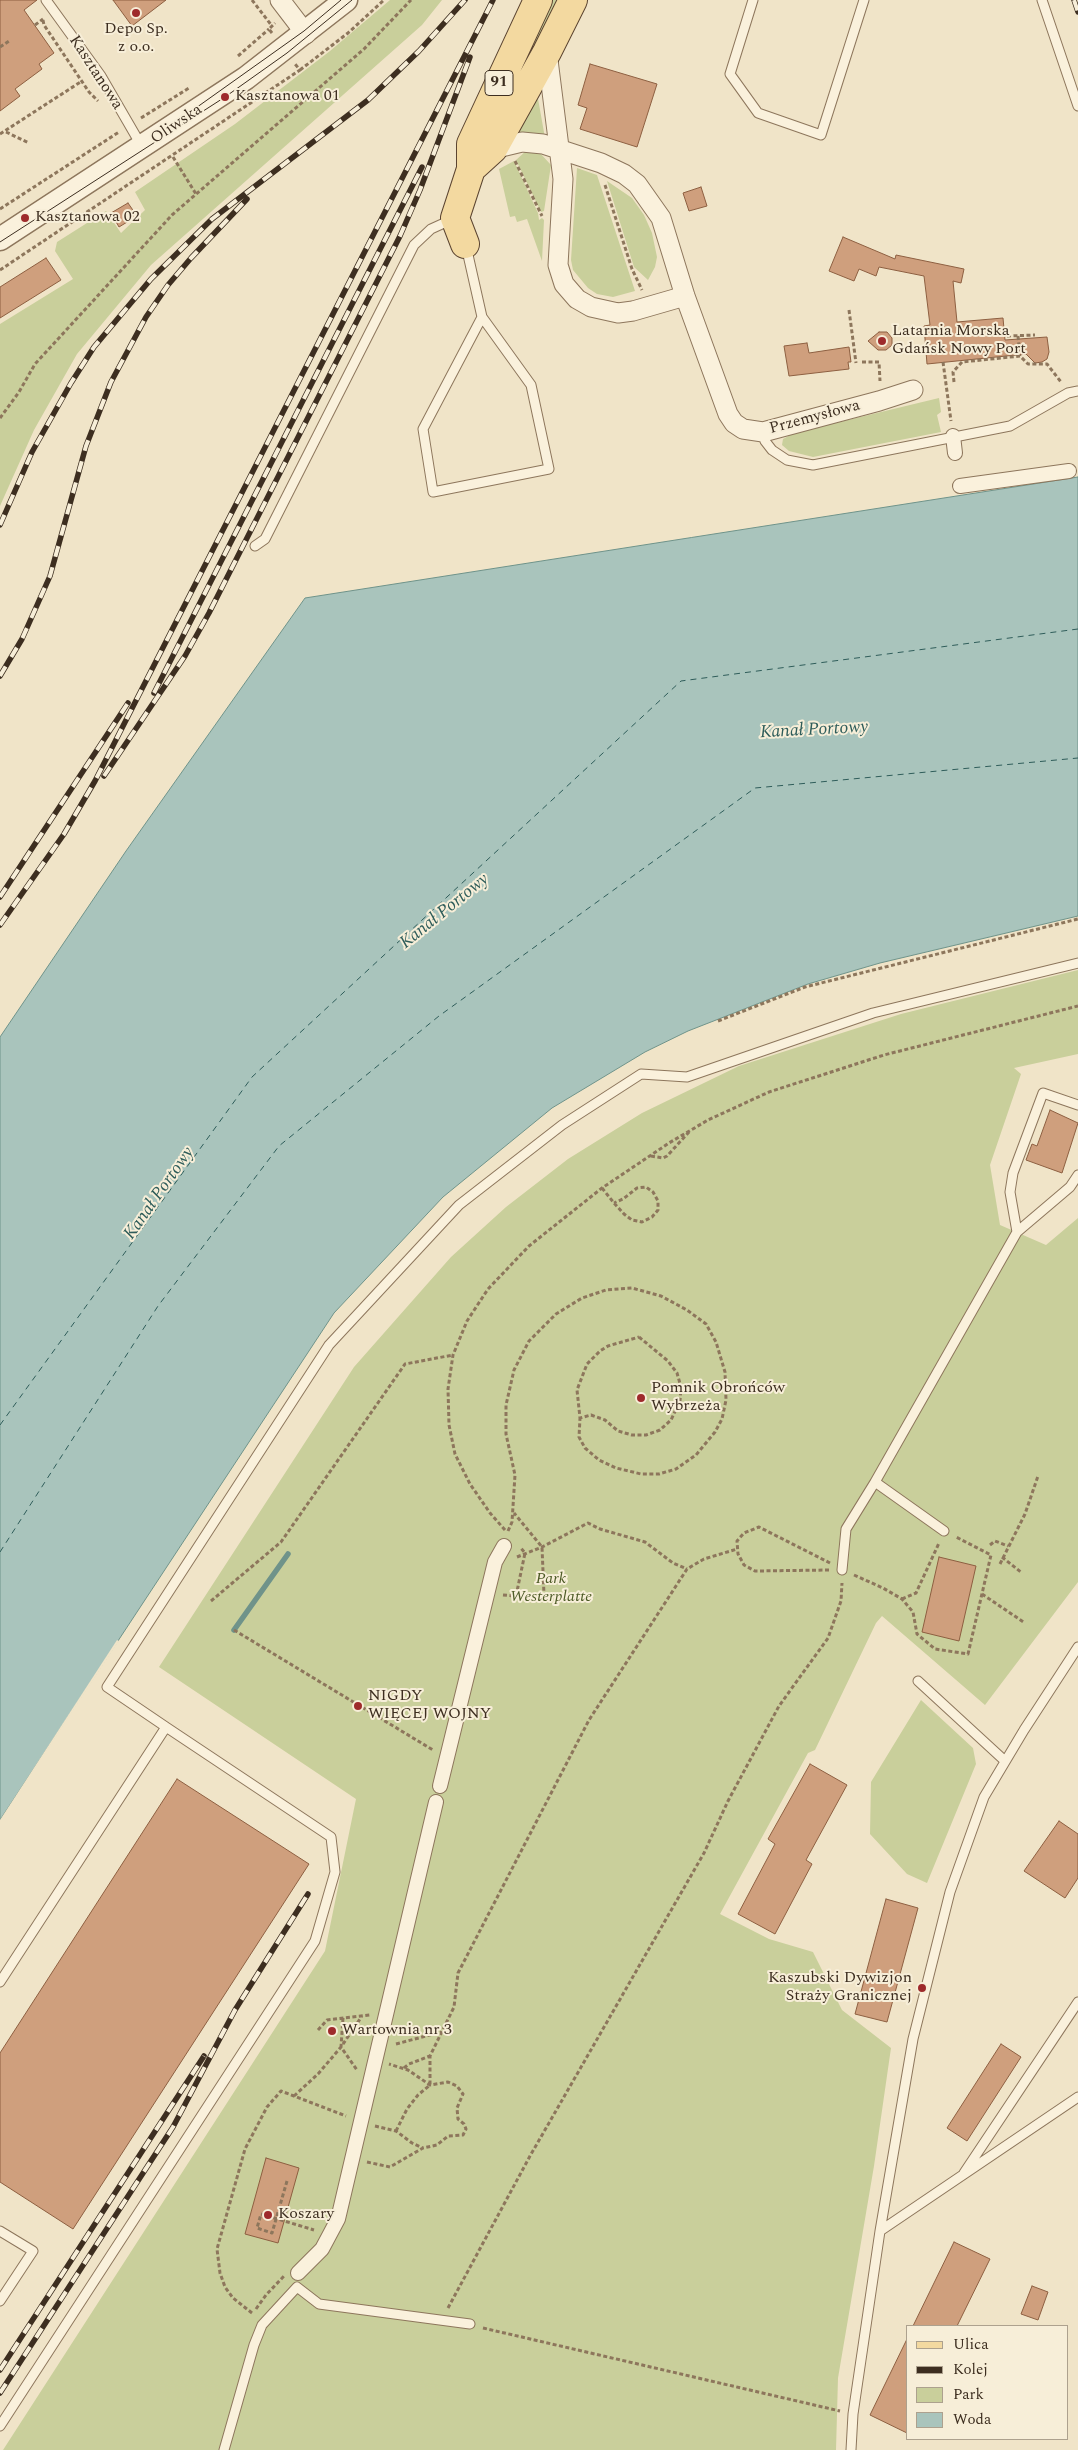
<!DOCTYPE html>
<html>
<head>
<meta charset="utf-8">
<style>
  body { margin:0 }
  #map { position:relative; width:1078px; height:2450px; overflow:hidden; background:#f0e4c8; font-family:Spectral,serif }
  canvas { display:block }
  .legend { position:absolute; left:906px; top:2325px; width:162px; height:115px; box-sizing:border-box; background:#f7eed8; border:1px solid #ada18e; margin:0; padding:6px 9px; list-style:none; font-size:15px; color:#3d2e20 }
  .legend li { display:flex; align-items:center; gap:10px; height:25px }
  .legend b { width:25px; border:1px solid #ada18e }
</style>
</head>
<body>
<div id="map">
<canvas width="1078" height="2450"></canvas>
<ul class="legend">
<li><b style="height:6px;background:#f3d9a0"></b>Ulica</li>
<li><b style="height:6px;background:#3d2e20"></b>Kolej</li>
<li><b style="height:14px;background:#c9cf9b"></b>Park</li>
<li><b style="height:14px;background:#a9c4bc"></b>Woda</li>
</ul>
</div>
<script>
const ctx = document.querySelector('canvas').getContext('2d');
ctx.lineJoin = 'round';
function paint(path, color) {
  ctx.fillStyle = color;
  ctx.fill(path, 'evenodd');
}
function toPath(rows) {
  const path = new Path2D();
  for (const r of rows) {
    path.moveTo(r[0], r[1]);
    for (let i = 2; i < r.length; i += 2) path.lineTo(r[i], r[i + 1]);
  }
  return path;
}
function strokePath(path, color, width, dash) {
  ctx.strokeStyle = color;
  ctx.lineWidth = width;
  ctx.lineCap = dash ? 'butt' : 'round';
  ctx.setLineDash(dash || []);
  ctx.stroke(path);
}
function label(font, color, halo, rows, align = 'center') {
  ctx.font = font + ' Spectral,serif';
  ctx.lineWidth = 4;
  ctx.setLineDash([]);
  ctx.textBaseline = 'middle';
  ctx.strokeStyle = halo;
  ctx.fillStyle = color;
  for (const [text, x, y, turn = 0] of rows) {
    ctx.save();
    ctx.translate(x, y);
    ctx.rotate((+turn || 0) * Math.PI / 180);
    ctx.textAlign = isNaN(turn) ? turn : align;
    if (halo) ctx.strokeText(text, 0, 0);
    ctx.fillText(text, 0, 0);
    ctx.restore();
  }
}
paint(toPath([
  [390,0,442,0,422,25,151,265,77,354,34,430,0,506,0,324,73,279,55,251,57,242,106,211,121,233,145,210,135,192,235,124,330,51],
  [553,0,560,0,487,144,524,58],
  [537,93,545,138,515,134],
  [527,150,540,153,551,165,544,211,541,212,516,160],
  [514,161,538,213,539,220,542,218,544,220,542,261,527,219,517,222,515,216,510,217,499,169],
  [577,168,597,175,635,291,613,297,597,294,588,288,573,270,571,260],
  [607,181,632,198,644,215,652,233,657,257,655,267,648,280,634,267],
  [939,398,941,412,937,415,941,432,813,457,789,451,782,445,783,439,794,433],
  [1078,970,1078,1054,1014,1068,1021,1074,990,1165,1000,1225,1046,1245,1078,1218,1078,1582,985,1705,882,1616,876,1623,815,1750,808,1753,720,1914,769,1939,813,1952,842,2010,891,2048,874,2166,838,2378,836,2450,3,2450,325,1951,356,1799,159,1667,354,1367,451,1257,506,1207,568,1159,642,1113,739,1066,901,1014],
  [921,1700,973,1748,976,1764,927,1883,907,1874,870,1834,871,1782]
]), '#c9cf9b');
const water = toPath([
  [1078,477,1078,916,880,963,808,984,688,1031,645,1052,552,1108,443,1197,334,1313,0,1820,0,1037,126,851,305,598,1078,477]
]);
paint(water, '#a9c4bc');
strokePath(water, '#6f938a', 1);
paint(toPath([
  [117,1640,119,1641,0,1822,0,1820]
]), '#f0e4c8');
strokePath(toPath([
  [234,1630,288,1554]
]), '#6f938a', 5.5);
strokePath(toPath([
  [0,1425,252,1077,681,681,1078,629],
  [0,1552,158,1306,279,1146,439,1016,755,788,1078,758]
]), '#2f5d5a', 1, [6, 5]);
const building = toPath([
  [0,0,37,0,24,10,54,53,39,64,42,69,15,89,20,96,0,111,0,0],
  [113,0,166,0,132,26,113,0],
  [590,64,657,84,637,147,580,129,587,108,578,105,590,64],
  [701,187,707,206,689,211,683,193,701,187],
  [128,203,137,216,119,227,111,213,128,203],
  [843,237,895,259,896,255,964,269,961,283,953,281,957,322,1003,318,1005,340,1047,337,1049,352,1047,359,1042,362,1035,363,1026,354,927,364,924,326,930,325,924,276,879,267,876,276,859,269,854,281,829,271,843,237],
  [46,258,61,280,0,318,0,287,46,258],
  [879,332,887,332,892,338,892,345,886,350,878,350,868,341,879,332],
  [807,343,809,353,849,347,851,362,848,362,849,369,789,376,784,346,807,343],
  [1050,1110,1078,1123,1062,1173,1026,1160,1032,1144,1037,1146,1050,1110],
  [939,1557,976,1566,959,1641,922,1632,939,1557],
  [810,1764,847,1785,806,1860,812,1864,775,1934,738,1914,775,1844,768,1839,810,1764],
  [177,1779,309,1864,73,2229,0,2182,0,2053,177,1779],
  [1059,1821,1078,1834,1078,1878,1065,1898,1024,1871,1059,1821],
  [886,1899,918,1908,887,2022,855,2014,886,1899],
  [1001,2044,1021,2057,967,2141,947,2128,1001,2044],
  [266,2158,299,2168,278,2243,245,2234,266,2158],
  [954,2242,990,2259,957,2326,913,2326,954,2242],
  [1032,2286,1048,2292,1038,2320,1021,2314,1032,2286],
  [907,2339,907,2433,870,2415,907,2339]
]);
paint(building, '#cf9f7d');
strokePath(building, '#8d5f41', 1);
const service = toPath([
  [46,0,101,76,141,145],
  [753,0,730,74,758,113,821,135,864,0],
  [1042,0,1078,106],
  [466,246,482,317,423,429,433,492,549,469,531,385,482,317],
  [763,432,765,441,772,450,787,460,813,465,1010,426,1068,393,1078,391],
  [255,546,265,539,414,245,431,229,453,219],
  [1017,1232,1010,1192,1013,1173,1043,1093,1078,1105],
  [875,1482,1017,1232,1070,1187,1078,1175],
  [842,1570,846,1529,875,1482,944,1531],
  [918,1681,1005,1761],
  [166,1727,107,1687,329,1345,459,1205,562,1125,641,1074,687,1077,873,1013,1078,963],
  [0,1982,166,1727,331,1837,335,1872,315,1941,0,2426],
  [964,2173,1078,2002],
  [0,2231,33,2251,0,2301],
  [880,2231,1078,2097],
  [224,2450,254,2345,262,2325,297,2287,319,2304,470,2324],
  [851,2450,853,2414,880,2231,913,2039,950,1892,984,1797,1024,1730,1078,1647]
]);
const pedestrian = toPath([
  [953,436,955,453],
  [960,486,1069,471],
  [440,1786,495,1562,504,1546],
  [298,2273,322,2249,338,2219,436,1802]
]);
const minor = toPath([
  [280,0,306,34],
  [547,52,563,179,558,265,564,284,577,299,591,307,618,313,633,311,685,296],
  [493,149,522,142,543,144,601,163,624,174,637,184,661,218,685,296,728,414,734,423,743,429,763,432,879,401,913,390]
]);
const tertiary = toPath([
  [0,239,246,78,346,0]
]);
const primary = toPath([
  [471,169,493,149,547,52,573,0],
  [465,244,455,218,471,169,471,144,538,0]
]);
strokePath(service, '#8d765c', 11);
strokePath(pedestrian, '#8d765c', 16);
strokePath(minor, '#8d765c', 21);
strokePath(tertiary, '#8d765c', 25);
strokePath(primary, '#5b4430', 30);
strokePath(toPath([
  [252,0,272,26],
  [43,20,44,25,89,92,98,101],
  [35,25,43,19],
  [272,33,269,29,275,23],
  [0,47,9,41],
  [238,56,269,29],
  [300,70,348,33,384,0],
  [141,118,189,88],
  [6,132,29,143],
  [0,134,82,81],
  [173,157,196,194],
  [515,161,542,216],
  [605,185,632,269,642,290],
  [0,209,119,132],
  [0,270,300,70,295,64],
  [849,310,856,363],
  [1007,336,1035,335],
  [1018,336,1020,356],
  [862,362,879,362,880,381],
  [943,362,951,421],
  [954,382,953,372,962,362,1020,356,1028,364,1047,364,1061,382],
  [0,418,19,392,35,364,172,215,364,49,411,0],
  [718,1021,805,987,1078,919],
  [651,1156,663,1158,667,1156,689,1132],
  [602,1188,614,1203,624,1214,632,1220,642,1222,652,1217,658,1210,658,1201,653,1192,646,1187,637,1188,623,1199,614,1203],
  [639,1337,668,1361,677,1373,681,1387,680,1401,671,1420,660,1430,646,1435,632,1435,618,1431,605,1420,591,1415,580,1418,577,1390,587,1364,600,1351,608,1346,639,1337],
  [505,1530,490,1513,470,1484,455,1454,449,1425,448,1389,453,1355,467,1321,488,1289,529,1246,602,1188,669,1143,708,1120,769,1092,884,1055,1078,1006],
  [508,1531,512,1522,515,1475,506,1434,506,1405,514,1370,529,1341,556,1314,582,1298,606,1290,632,1288,661,1296,687,1310,706,1324,716,1342,725,1372,726,1400,722,1419,715,1432,696,1455,676,1469,659,1474,641,1474,616,1468,599,1460,585,1448,579,1437,580,1418],
  [990,1545,995,1541,1008,1546],
  [517,1557,542,1547,588,1523,600,1529,645,1542,673,1563,687,1569],
  [1002,1557,1022,1573],
  [1000,1564,1025,1514,1038,1476],
  [829,1570,755,1571,744,1565,738,1554,737,1541,744,1533,759,1527,830,1563],
  [854,1575,883,1588,902,1599,913,1612,917,1634,935,1649,968,1654,991,1555,956,1537],
  [982,1594,1025,1623],
  [503,1595,525,1597,544,1595,542,1547,514,1513],
  [516,1596,525,1553,520,1547],
  [902,1599,916,1593,939,1543],
  [211,1601,281,1542,405,1364,453,1355],
  [234,1630,433,1750],
  [343,2018,341,2047,357,2070],
  [318,2030,327,2020,370,2015],
  [396,2044,441,2032],
  [404,2068,409,2064,430,2056],
  [294,2096,318,2074,341,2047,362,2016],
  [375,2126,396,2131,412,2143,423,2148],
  [396,2131,407,2109,418,2095,430,2085,430,2056,454,2007,458,1973,589,1720,687,1569,704,1559,737,1549],
  [367,2162,390,2167,423,2148,437,2145,448,2136,463,2135,466,2129,464,2124,458,2119,457,2108,463,2094,457,2086,448,2082,430,2085,408,2070,389,2064],
  [287,2181,272,2233,257,2228,261,2214,314,2230],
  [448,2308,530,2156,704,1853,728,1801,779,1706,828,1638,841,1601,842,1583],
  [256,2309,266,2295,284,2276],
  [252,2313,233,2298,225,2287,220,2273,217,2249,245,2149,267,2107,281,2091,346,2116],
  [483,2328,840,2411]
]), '#8d765c', 3, [4, 2.5]);
strokePath(service, '#faf1dc', 9);
strokePath(pedestrian, '#faf1dc', 14);
strokePath(minor, '#faf1dc', 19);
strokePath(tertiary, '#faf1dc', 22);
strokePath(primary, '#f3d9a0', 28);
strokePath(toPath([
  [186,115,304,31,341,0],
  [0,242,225,97,287,53,352,0]
]), '#3d2e20', 1);
const rail = toPath([
  [1074,0,1078,12],
  [0,525,32,452,71,383,94,347,151,279,212,219,368,100,419,51,465,0],
  [0,676,22,639,50,576,86,446,111,382,146,317,168,285,191,258,247,199],
  [154,693,422,167],
  [104,776,185,656,209,613,400,236,420,190,470,57],
  [0,897,128,703],
  [0,925,64,834,95,781,493,0],
  [0,2370,204,2056],
  [0,2393,173,2127,235,2010,308,1894]
]);
strokePath(rail, '#3d2e20', 5.5);
strokePath(rail, '#f7eed8', 4, [11]);
for (const [x, y, r, color] of [
  [136,13,5,"#9e2a2b"],
  [225,97,5,"#9e2a2b"],
  [25,218,5,"#9e2a2b"],
  [882,341,5,"#9e2a2b"],
  [641,1398,5,"#9e2a2b"],
  [358,1706,5,"#9e2a2b"],
  [922,1988,5,"#9e2a2b"],
  [332,2031,5,"#9e2a2b"],
  [268,2215,5,"#9e2a2b"]
]) {
  const dot = new Path2D();
  dot.arc(x, y, r, 0, 2 * Math.PI);
  ctx.fillStyle = color;
  ctx.fill(dot);
  strokePath(dot, '#f7eed8', 2);
}
for (const [x, y, w] of [
  [499,83,28]
]) {
  const box = new Path2D();
  box.roundRect(x - w / 2, y - 12.5, w, 25, 4);
  ctx.fillStyle = '#f7eed8';
  ctx.fill(box);
  strokePath(box, '#3d2e20', 1);
}
label('bold 15px', '#3d2e20', null, [
  ["91",499,83]
]);
label('16px', '#3d2e20', '#f7eed8', [
  ["Depo Sp.",136,30,"center"],
  ["z o.o.",136,48,"center"],
  ["Kasztanowa 01",235,97],
  ["Kasztanowa 02",35,218],
  ["Latarnia Morska",892,332],
  ["Gdańsk Nowy Port",892,350],
  ["Pomnik Obrońców",651,1389],
  ["Wybrzeża",651,1407],
  ["NIGDY",368,1697],
  ["WIĘCEJ WOJNY",368,1715],
  ["Kaszubski Dywizjon",912,1979,"right"],
  ["Straży Granicznej",912,1997,"right"],
  ["Wartownia nr 3",342,2031],
  ["Koszary",278,2215]
], 'left');
label('16px', '#3d2e20', '#f7eed8', [
  ["Kasztanowa",95,73,57],
  ["Oliwska",177,125,-34],
  ["Przemysłowa",815,418,-15]
]);
label('italic 16px', '#4d5a26', '#f7eed8', [
  ["Park",551,1580],
  ["Westerplatte",551,1598]
]);
label('italic 18px', '#2f5d5a', '#f7eed8', [
  ["Kanał Portowy",814,731,-3],
  ["Kanał Portowy",445,912,-39],
  ["Kanał Portowy",160,1194,-55]
]);
</script>
</body>
</html>
